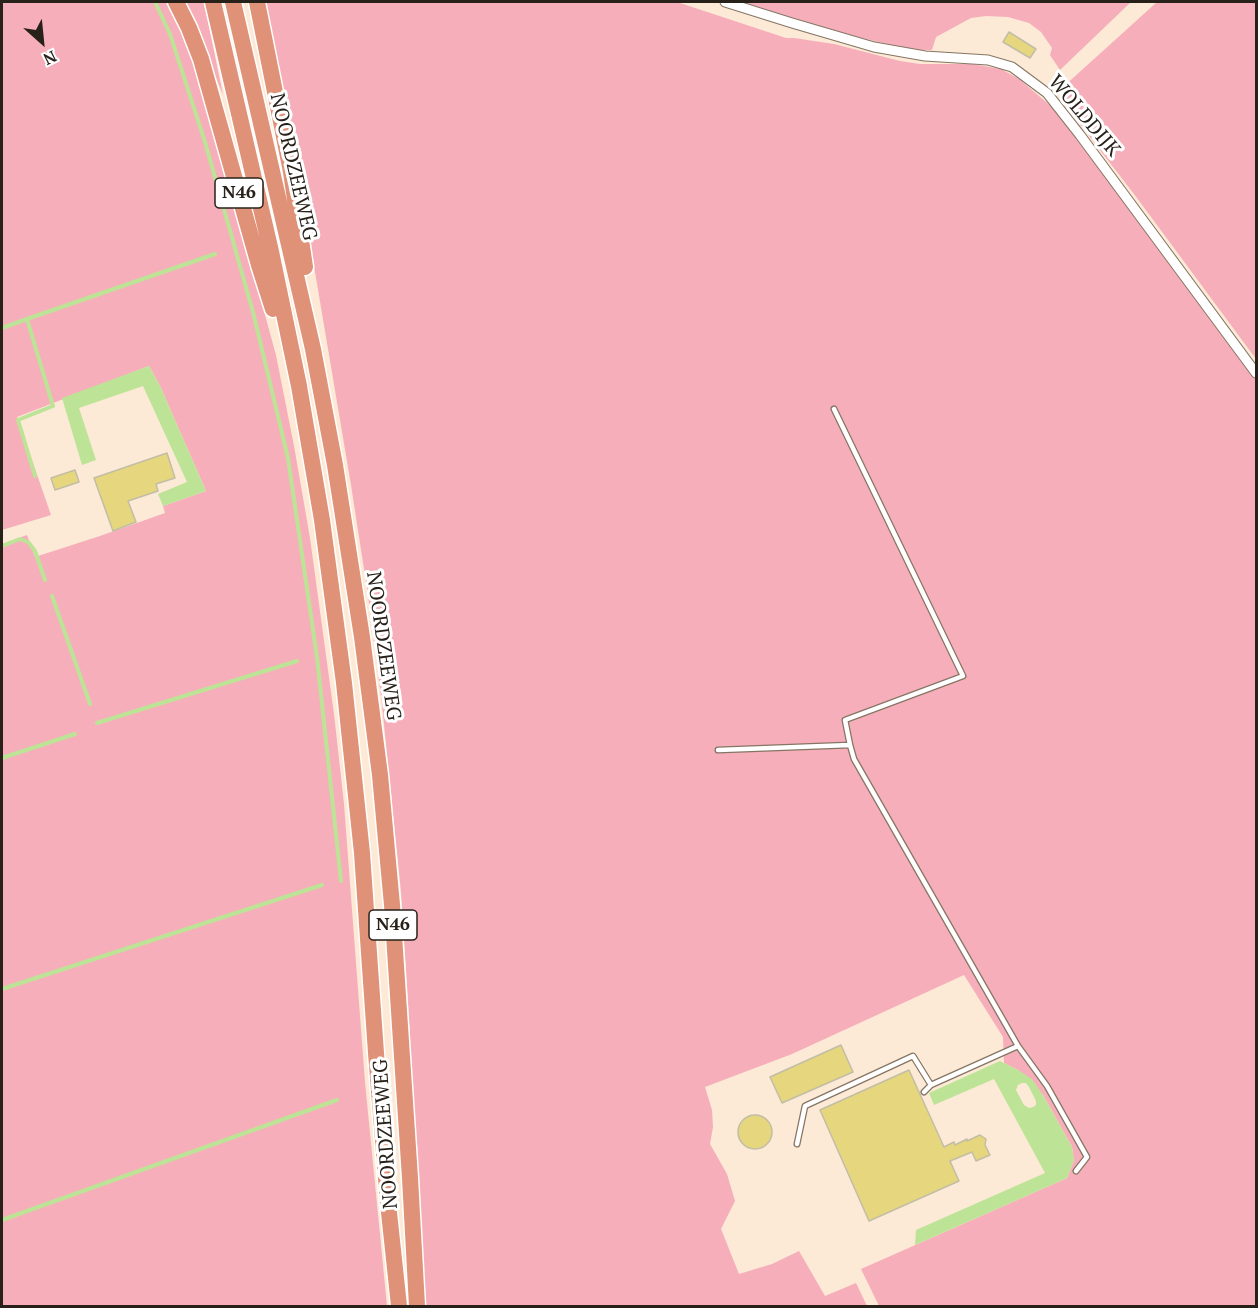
<!DOCTYPE html>
<html>
<head>
<meta charset="utf-8">
<style>
  body { margin:0 }
  #map { position:relative; width:1258px; height:1308px; overflow:hidden; background:#fce9d6; font-family:"PT Serif",serif }
  canvas { display:block }
  .frame { position:absolute; inset:0; border:3px solid #28211a; pointer-events:none }
  .north { position:absolute; left:12px; top:12px; width:60px; height:60px; -webkit-text-stroke:4px #fff; paint-order:stroke; rotate:153deg; font-size:16px; font-weight:700; line-height:24px; text-align:center; color:#28211a }
  .north::after { content:''; display:block; margin:auto; width:21px; height:27px; background:#28211a; clip-path:polygon(50% 0,100% 100%,50% 72%,0 100%) }
</style>
</head>
<body>
<div id="map">
<canvas width="1258" height="1308"></canvas>
<div class="frame"></div>
<div class="north">N</div>
</div>
<script>
const ctx = document.querySelector('canvas').getContext('2d');
ctx.lineJoin = 'round';
function paint(path, color) {
  ctx.fillStyle = color;
  ctx.fill(path, 'evenodd');
}
function toPath(rows) {
  const path = new Path2D();
  for (const r of rows) {
    if (r.length === 3) {
      path.moveTo(r[0] + r[2], r[1]);
      path.arc(r[0], r[1], r[2], 0, 2 * Math.PI);
      continue;
    }
    path.moveTo(r[0], r[1]);
    for (let i = 2; i < r.length; i += 2) path.lineTo(r[i], r[i + 1]);
  }
  return path;
}
function strokePath(path, color, width, dash) {
  ctx.strokeStyle = color;
  ctx.lineWidth = width;
  ctx.lineCap = dash ? 'butt' : 'round';
  ctx.setLineDash(dash || []);
  ctx.stroke(path);
}
function label(font, color, halo, rows, align = 'center') {
  ctx.font = font + ' "PT Serif",serif';
  ctx.lineWidth = 6;
  ctx.setLineDash([]);
  ctx.textBaseline = 'middle';
  ctx.strokeStyle = halo;
  ctx.fillStyle = color;
  for (const [text, x, y, turn = 0] of rows) {
    ctx.save();
    ctx.translate(x, y);
    ctx.rotate((+turn || 0) * Math.PI / 180);
    ctx.textAlign = isNaN(turn) ? turn : align;
    if (halo) ctx.strokeText(text, 0, 0);
    ctx.fillText(text, 0, 0);
    ctx.restore();
  }
}
paint(toPath([
  [2,2,168,2,183,32,207,104,276,355,294,446,310,538,334,714,344,804,365,1082,387,1306,2,1306,2,544,27,535,35,557,100,536,165,513,163,506,206,491,160,386,149,366,17,417,51,515,2,530],
  [185,2,204,2,223,95],
  [265,2,677,2,786,38,794,38,834,44,900,61,920,64,972,64,1001,69,1019,79,1052,107,1144,227,1256,378,1256,1306,879,1306,861,1269,1067,1178,1074,1160,1072,1147,1043,1095,1018,1070,1004,1063,1003,1037,964,975,792,1054,705,1087,712,1110,713,1127,710,1144,727,1174,735,1201,721,1229,739,1274,772,1264,799,1251,825,1296,856,1283,867,1306,425,1306,407,985,401,892,382,705,368,595,351,485,314,266,278,68],
  [740,2,1131,2,1060,70,1050,55,1052,48,1041,32,1029,23,1008,17,986,16,971,18,936,37,932,50,915,50,874,41,840,32],
  [1157,2,1256,2,1256,359,1137,198,1063,102,1062,88]
]), '#f6aeba');
paint(toPath([
  [149,366,160,386,206,491,163,506,158,494,187,482,143,386,79,408,96,460,82,465,62,398],
  [1000,1061,1018,1070,1032,1079,1043,1095,1072,1147,1074,1160,1067,1178,915,1245,916,1230,1045,1173,994,1079,934,1105,929,1093],
  [1022,1083,1026,1083,1029,1087,1036,1101,1036,1105,1033,1107,1029,1108,1024,1105,1016,1090,1018,1085]
]), '#bde496');
strokePath(toPath([
  [155,2,170,34,205,142,253,312,288,458,317,657,341,881],
  [27,319,215,254],
  [2,328,27,319,53,406,18,420,35,476],
  [2,546,20,539,28,542,35,551,45,580],
  [52,596,90,704],
  [97,723,297,661],
  [2,758,75,734],
  [2,989,322,885],
  [2,1220,337,1100]
]), '#bde496', 4);
const building = toPath([
  [1009,32,1036,49,1030,58,1003,42,1009,32],
  [167,453,175,478,156,484,158,491,128,501,136,522,113,531,94,478,167,453],
  [75,470,79,482,55,490,51,478,75,470],
  [841,1045,853,1072,782,1103,770,1077,841,1045],
  [909,1070,944,1147,954,1142,955,1145,967,1139,967,1141,980,1135,986,1139,985,1145,990,1155,976,1161,972,1152,950,1161,959,1181,869,1221,820,1110,909,1070],
  [755,1132,17]
]);
paint(building, '#e6d67d');
strokePath(building, '#c2bea6', 1.5);
const service = toPath([
  [834,409,963,676,845,720,850,745],
  [718,750,850,745,854,759,1018,1046,931,1085,924,1092],
  [1018,1046,1047,1086,1087,1157,1076,1171],
  [797,1144,805,1106,913,1056,931,1085]
]);
const minor = toPath([
  [725,2,792,23,874,47,925,56,988,60,1012,67,1047,93,1080,135,1256,373]
]);
const trunk = toPath([
  [176,2,189,28,201,59,259,265,273,309],
  [213,2,270,247,299,386,322,520,344,683,362,853,376,1053,388,1203,399,1306],
  [233,2,313,349,335,465,362,637,380,775,392,905,410,1178,417,1306],
  [257,2,291,172,305,267]
]);
strokePath(service, '#857563', 7);
strokePath(minor, '#857563', 11);
strokePath(trunk, '#fff', 19);
strokePath(service, '#fff', 4.5);
strokePath(minor, '#fff', 9);
strokePath(trunk, '#e09278', 16);
for (const [x, y, w] of [
  [239,193,48],
  [393,925,48]
]) {
  const box = new Path2D();
  box.roundRect(x - w / 2, y - 15, w, 30, 4.5);
  ctx.fillStyle = '#fff';
  ctx.fill(box);
  strokePath(box, '#28211a', 1.5);
}
label('bold 18px', '#28211a', null, [
  ["N46",239,193],
  ["N46",393,925]
]);
label('20px', '#28211a', '#fff', [
  ["WOLDDIJK",1084,116,50],
  ["NOORDZEEWEG",293,167,77],
  ["NOORDZEEWEG",383,646,82],
  ["NOORDZEEWEG",386,1134,-94]
]);
</script>
</body>
</html>
